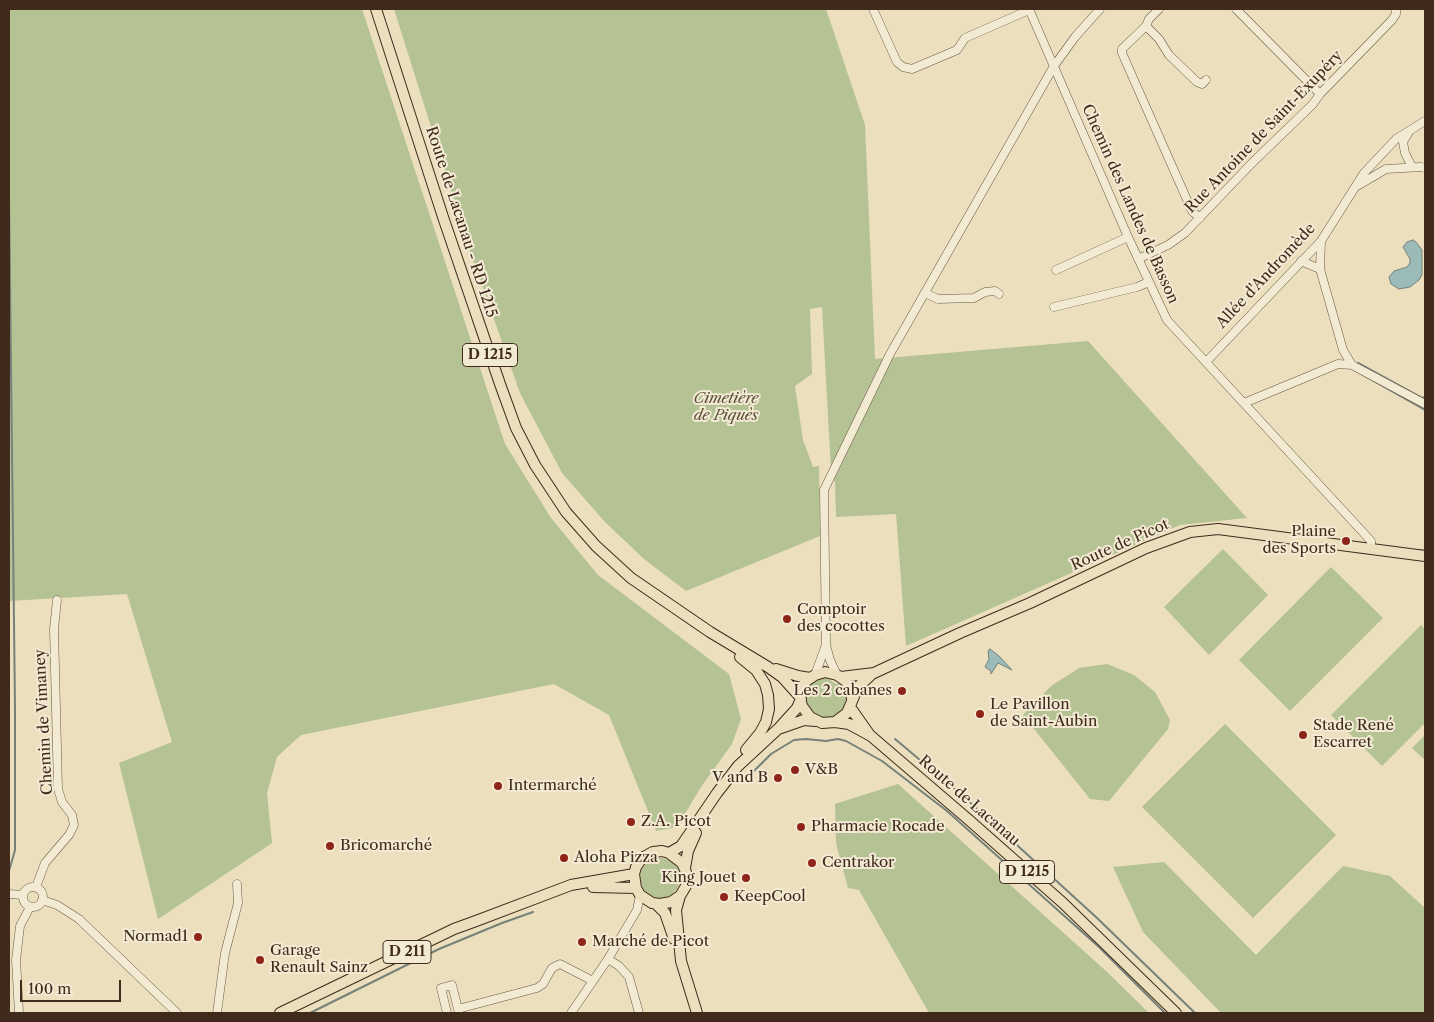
<!DOCTYPE html>
<html>
<head>
<meta charset="utf-8">
<style>
  body { margin:0 }
  #map { position:relative; width:1434px; height:1022px; overflow:hidden; background:#ecdfbd; font-family:"Libre Caslon Text",serif }
  canvas { display:block }
  .frame { position:absolute; inset:0; border:10px solid #3f2a1c; pointer-events:none }
  .scale { position:absolute; left:20px; top:980px; width:101px; height:22px; box-sizing:border-box; border:2px solid #3f2a1c; border-top:0; padding-left:6px; font-size:15px; line-height:18px; white-space:nowrap; color:#3f2a1c; -webkit-text-stroke:4px #f3ead4; paint-order:stroke }
</style>
</head>
<body>
<div id="map">
<canvas width="1434" height="1022"></canvas>
<div class="frame"></div>
<div class="scale">100 m</div>
</div>
<script>
const ctx = document.querySelector('canvas').getContext('2d');
ctx.lineJoin = 'round';
function paint(path, color) {
  ctx.fillStyle = color;
  ctx.fill(path, 'evenodd');
}
function toPath(rows) {
  const path = new Path2D();
  for (const r of rows) {
    if (r.length === 3) {
      path.moveTo(r[0] + r[2], r[1]);
      path.arc(r[0], r[1], r[2], 0, 2 * Math.PI);
      continue;
    }
    path.moveTo(r[0], r[1]);
    for (let i = 2; i < r.length; i += 2) path.lineTo(r[i], r[i + 1]);
  }
  return path;
}
function strokePath(path, color, width, dash) {
  ctx.strokeStyle = color;
  ctx.lineWidth = width;
  ctx.lineCap = dash ? 'butt' : 'round';
  ctx.setLineDash(dash || []);
  ctx.stroke(path);
}
function label(font, color, halo, rows, align = 'center') {
  ctx.font = font + ' "Libre Caslon Text",serif';
  ctx.lineWidth = 4;
  ctx.setLineDash([]);
  ctx.textBaseline = 'middle';
  ctx.strokeStyle = halo;
  ctx.fillStyle = color;
  for (const [text, x, y, turn = 0] of rows) {
    ctx.save();
    ctx.translate(x, y);
    ctx.rotate((+turn || 0) * Math.PI / 180);
    ctx.textAlign = isNaN(turn) ? turn : align;
    if (halo) ctx.strokeText(text, 0, 0);
    ctx.fillText(text, 0, 0);
    ctx.restore();
  }
}
paint(toPath([
  [9,9,362,9,505,444,551,518,598,575,729,674,741,719,732,744,701,787,677,827,656,831,609,715,554,684,301,735,277,757,267,793,272,843,158,919,119,763,172,742,127,594,9,601],
  [394,9,826,9,865,125,875,359,1088,341,1247,518,1180,525,906,646,896,514,836,517,835,483,831,471,822,307,810,309,812,374,795,386,803,440,813,467,819,466,820,536,686,591,644,559,605,522,562,473,520,393,472,257],
  [1223,549,1268,595,1209,655,1164,607],
  [1331,567,1383,618,1290,711,1239,660],
  [1421,625,1425,629,1425,723,1382,766,1331,715],
  [1107,664,1134,675,1155,692,1170,720,1168,729,1109,801,1090,799,1023,715,1051,686,1079,668],
  [828,676,830,680,836,684,841,682,848,698,846,705,838,715,824,719,812,713,805,701,805,694,811,682,817,678],
  [1225,724,1336,835,1253,918,1142,807],
  [1425,735,1425,760,1412,748],
  [898,784,1106,971,1149,1013,929,1013,859,890,848,888,836,843,835,804],
  [660,878,20],
  [1164,862,1256,955,1343,866,1390,876,1425,908,1425,1013,1221,1013,1143,932,1113,867]
]), '#b4c294');
const water = toPath([
  [1413,240,1416,242,1422,250,1422,275,1419,280,1410,287,1399,289,1391,284,1389,277,1394,271,1407,267,1410,263,1410,259,1403,247,1407,242,1413,240],
  [990,649,999,656,1012,670,998,663,991,674,991,671,985,667,989,659,988,651,990,649]
]);
paint(water, '#9abbb8');
strokePath(water, '#76817a', 1);
strokePath(toPath([
  [9,198,15,708,15,850,9,871],
  [1358,363,1422,398,1425,397],
  [1356,371,1425,410],
  [1419,550,1425,551],
  [895,739,963,796,1096,917,1195,1013],
  [753,772,771,754,794,740,806,739,826,741,838,739,846,741,882,761,947,811,1099,947,1165,1013],
  [310,1013,439,949,502,923,533,912]
]), '#76817a', 2);
const minor = toPath([
  [873,9,897,62,903,67,912,69,957,50,965,38,1029,10],
  [1029,9,1128,237,1167,320,1371,541,1371,549],
  [1159,9,1149,19,1146,26,1122,49,1122,53,1192,211,1200,218],
  [1236,9,1320,94],
  [1146,26,1159,39,1169,55,1197,82,1202,84,1206,80],
  [1409,132,1403,142,1405,153,1412,167],
  [1357,186,1386,169,1421,167,1425,168],
  [1321,241,1320,269,1343,350,1352,365,1425,404],
  [1138,259,1168,245,1185,233,1252,163,1313,104,1320,94,1392,20,1396,14,1396,9],
  [1301,261,1320,269],
  [1056,270,1128,237],
  [925,293,938,299,974,298,985,292,995,291,999,294],
  [1054,307,1137,287,1149,282],
  [1206,362,1321,241,1364,173,1396,139,1425,121],
  [1244,403,1338,364,1352,365],
  [815,675,826,645],
  [837,675,830,660,826,645,824,490,890,354,1054,66,1075,37,1100,9],
  [36,887,45,863,69,835,74,825,72,815,62,802,58,789,54,629,57,600],
  [33,897,10],
  [9,894,23,895],
  [42,900,57,905,79,919,177,1013],
  [608,959,619,966,629,977,639,1013],
  [458,1009,537,988,543,984,552,968,560,964,593,981],
  [19,1013,16,960,20,926,30,907],
  [217,1013,225,953,238,903,237,884],
  [447,1013,441,988,452,985,459,1013],
  [571,1013,608,959,637,910,640,895]
]);
const major = toPath([
  [376,9,443,217,500,384,516,428,535,465,566,512,596,546,631,578,710,632,768,667,782,677,800,697],
  [740,657,756,670,765,684,768,695,769,709,766,722,760,733,746,750],
  [776,669,798,676,810,678],
  [841,677,874,673,960,633,1030,603,1146,548,1190,532,1218,529,1425,556],
  [852,699,851,693,846,681,837,675,825,672,815,675,806,681,802,688,800,697,802,706,810,717,822,723,835,722,847,713,858,687,873,673],
  [850,707,869,734],
  [835,722,849,724,871,736,969,820,1063,903,1176,1013],
  [781,728,804,720,815,721],
  [669,853,681,846,717,793,738,766,778,729,797,708,801,699],
  [685,868,688,851,696,833],
  [593,887,636,888],
  [680,896,671,902,660,904,652,903,640,895,636,888,634,874,636,867,642,858,653,852,662,851,669,853,682,863,686,872,686,886,680,896,676,910,681,961,697,1013],
  [656,904,665,913,674,939],
  [280,1013,454,929,476,921,571,885,634,874]
]);
strokePath(minor, '#6a5744', 9);
strokePath(major, '#3f2a1c', 12);
strokePath(minor, '#f3ead4', 8);
strokePath(major, '#ecdfbd', 10);
for (const [x, y, r, color] of [
  [1346,541,5,"#8f2418"],
  [787,619,5,"#8f2418"],
  [902,691,5,"#8f2418"],
  [980,714,5,"#8f2418"],
  [1303,735,5,"#8f2418"],
  [795,770,5,"#8f2418"],
  [778,778,5,"#8f2418"],
  [498,786,5,"#8f2418"],
  [631,822,5,"#8f2418"],
  [801,827,5,"#8f2418"],
  [330,846,5,"#8f2418"],
  [564,858,5,"#8f2418"],
  [812,863,5,"#8f2418"],
  [746,878,5,"#8f2418"],
  [724,897,5,"#8f2418"],
  [198,937,5,"#8f2418"],
  [582,942,5,"#8f2418"],
  [260,960,5,"#8f2418"]
]) {
  const dot = new Path2D();
  dot.arc(x, y, r, 0, 2 * Math.PI);
  ctx.fillStyle = color;
  ctx.fill(dot);
  strokePath(dot, '#f3ead4', 2);
}
for (const [x, y, w] of [
  [490,355,55],
  [1027,872,55],
  [407,952,48]
]) {
  const box = new Path2D();
  box.roundRect(x - w / 2, y - 11.5, w, 23, 4);
  ctx.fillStyle = '#f3ead4';
  ctx.fill(box);
  strokePath(box, '#3f2a1c', 1);
}
label('bold 14px', '#3f2a1c', null, [
  ["D 1215",490,355],
  ["D 1215",1027,872],
  ["D 211",407,952]
]);
label('15px', '#3f2a1c', '#f3ead4', [
  ["Rue Antoine de Saint-Exupéry",1264,132,-46],
  ["Chemin des Landes de Basson",1130,204,66],
  ["Route de Lacanau - RD 1215",461,222,72],
  ["Allée d'Andromède",1266,276,-47],
  ["Route de Picot",1120,545,-24],
  ["Chemin de Vimaney",44,722,-93],
  ["Route de Lacanau",969,801,41]
]);
label('italic 15px', '#5c503a', '#f3ead4', [
  ["Cimetière",726,399],
  ["de Piquès",726,416]
]);
label('15px', '#3f2a1c', '#f3ead4', [
  ["Plaine",1336,532,"right"],
  ["des Sports",1336,549,"right"],
  ["Comptoir",797,610],
  ["des cocottes",797,627],
  ["Les 2 cabanes",892,691,"right"],
  ["Le Pavillon",990,705],
  ["de Saint-Aubin",990,722],
  ["Stade René",1313,726],
  ["Escarret",1313,743],
  ["V&B",805,770],
  ["V and B",768,778,"right"],
  ["Intermarché",508,786],
  ["Z.A. Picot",641,822],
  ["Pharmacie Rocade",811,827],
  ["Bricomarché",340,846],
  ["Aloha Pizza",574,858],
  ["Centrakor",822,863],
  ["King Jouet",736,878,"right"],
  ["KeepCool",734,897],
  ["Normad1",188,937,"right"],
  ["Marché de Picot",592,942],
  ["Garage",270,951],
  ["Renault Sainz",270,968]
], 'left');
</script>
</body>
</html>
